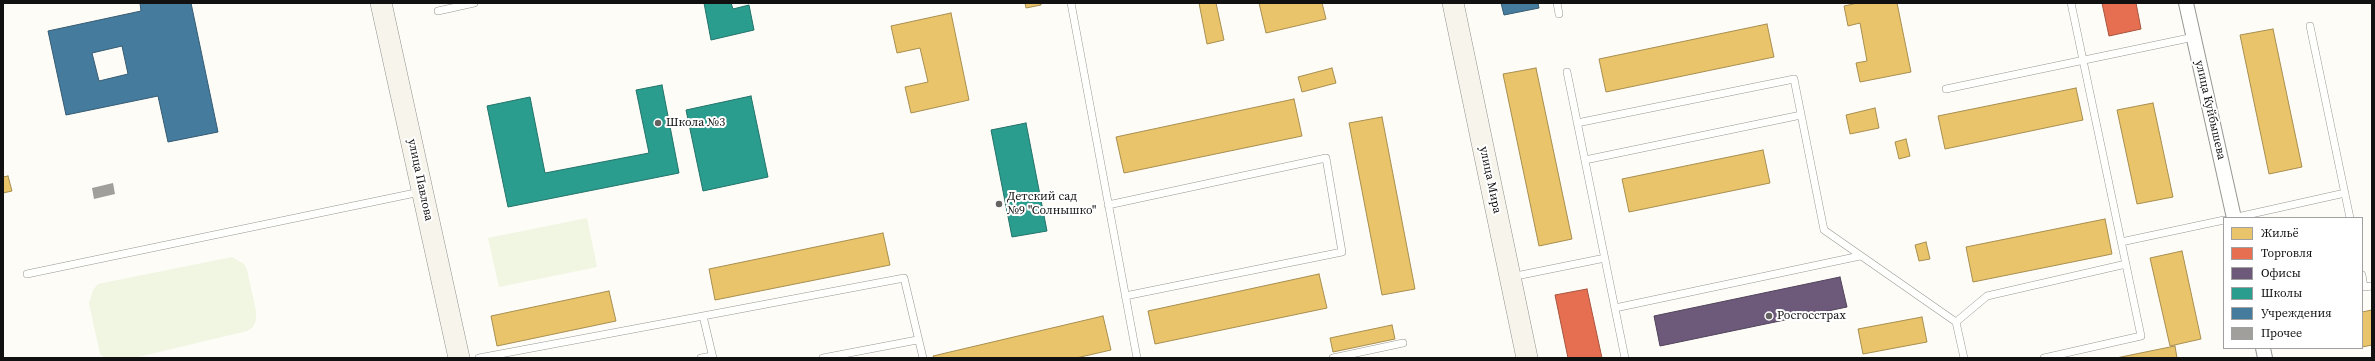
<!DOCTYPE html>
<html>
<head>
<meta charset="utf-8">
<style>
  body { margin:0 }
  #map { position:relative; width:2375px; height:361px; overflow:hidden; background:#fdfcf7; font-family:"Source Serif 4",serif }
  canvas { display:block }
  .frame { position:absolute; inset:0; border:4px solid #111; pointer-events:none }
  .legend { position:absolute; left:2223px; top:217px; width:140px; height:132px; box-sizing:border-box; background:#fff; border:1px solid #a0a0a0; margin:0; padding:5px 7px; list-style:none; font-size:12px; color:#111 }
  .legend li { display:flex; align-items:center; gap:8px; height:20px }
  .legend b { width:20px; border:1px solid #a0a0a0 }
</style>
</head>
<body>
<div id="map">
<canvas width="2375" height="361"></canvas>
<div class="frame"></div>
<ul class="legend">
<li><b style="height:11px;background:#e9c46a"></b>Жильё</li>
<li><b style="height:11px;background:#e76f51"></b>Торговля</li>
<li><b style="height:11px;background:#6d597a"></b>Офисы</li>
<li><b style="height:11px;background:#2a9d8f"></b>Школы</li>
<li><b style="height:11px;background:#457b9d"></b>Учреждения</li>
<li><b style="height:11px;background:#a19f9c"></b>Прочее</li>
</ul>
</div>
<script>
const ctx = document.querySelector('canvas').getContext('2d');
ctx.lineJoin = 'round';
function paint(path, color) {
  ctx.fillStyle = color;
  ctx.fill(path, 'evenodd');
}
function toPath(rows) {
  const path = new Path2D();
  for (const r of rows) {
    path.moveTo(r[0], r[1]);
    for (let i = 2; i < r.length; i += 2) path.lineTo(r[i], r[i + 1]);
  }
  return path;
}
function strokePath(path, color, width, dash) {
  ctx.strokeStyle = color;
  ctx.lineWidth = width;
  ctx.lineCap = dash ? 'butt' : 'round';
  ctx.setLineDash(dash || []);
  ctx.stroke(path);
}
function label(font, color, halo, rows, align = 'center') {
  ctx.font = font + ' "Source Serif 4",serif';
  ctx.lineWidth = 4;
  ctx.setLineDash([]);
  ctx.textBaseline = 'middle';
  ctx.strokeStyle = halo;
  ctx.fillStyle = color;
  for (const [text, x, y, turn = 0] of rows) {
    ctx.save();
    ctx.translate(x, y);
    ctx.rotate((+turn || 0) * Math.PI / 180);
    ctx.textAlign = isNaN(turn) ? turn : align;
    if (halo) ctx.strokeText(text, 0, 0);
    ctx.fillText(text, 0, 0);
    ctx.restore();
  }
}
paint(toPath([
  [587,218,597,267,499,287,488,238],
  [232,257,244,264,247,270,256,311,256,320,253,327,247,331,134,358,105,358,100,354,89,303,93,290,98,284]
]), '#f0f6e1');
const homes = toPath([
  [1025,3,1041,3,1041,5,1026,8,1025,3],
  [1199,3,1216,3,1224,40,1207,44,1199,3],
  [1259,3,1322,3,1326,19,1266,33,1259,3],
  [1858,3,1897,3,1911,72,1860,82,1856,63,1867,61,1860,23,1848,26,1844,6,1858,3],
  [951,13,969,100,911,113,905,87,928,82,920,48,897,53,891,26,951,13],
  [1767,24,1774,57,1606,92,1599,59,1767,24],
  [2273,29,2302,167,2269,174,2240,35,2273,29],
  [1332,68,1336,83,1302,92,1298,77,1332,68],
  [1536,68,1572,239,1539,246,1503,74,1536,68],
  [2076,88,2083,120,1945,149,1938,116,2076,88],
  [1294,99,1302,136,1124,173,1116,137,1294,99],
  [2153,103,2173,197,2137,204,2117,110,2153,103],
  [1875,108,1879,128,1850,134,1846,115,1875,108],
  [1382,117,1415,289,1382,295,1349,123,1382,117],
  [1906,139,1910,156,1899,159,1895,142,1906,139],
  [1763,150,1770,183,1629,212,1622,179,1763,150],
  [8,176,12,191,3,193,3,177,8,176],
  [2105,219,2112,254,1973,282,1966,247,2105,219],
  [883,233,890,265,715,300,709,269,883,233],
  [1926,242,1930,259,1919,261,1915,245,1926,242],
  [2182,251,2201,339,2170,346,2150,258,2182,251],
  [1319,274,1327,308,1155,344,1148,311,1319,274],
  [609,291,616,321,497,346,491,316,609,291],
  [2372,310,2372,345,2362,347,2362,312,2372,310],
  [1103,316,1111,350,1076,358,934,358,933,356,1103,316],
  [1922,317,1927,342,1863,354,1858,329,1922,317],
  [1392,325,1395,339,1333,352,1330,338,1392,325],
  [2175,346,2177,358,2116,358,2175,346]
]);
paint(homes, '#e9c46a');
strokePath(homes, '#a88e4f', 1);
const shops = toPath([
  [2102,3,2136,3,2141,29,2109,36,2102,3],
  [1587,289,1602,358,1568,358,1555,295,1587,289]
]);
paint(shops, '#e76f51');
strokePath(shops, '#a7533e', 1);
const offices = toPath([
  [1840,277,1847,307,1660,346,1654,316,1840,277]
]);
paint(offices, '#6d597a');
strokePath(offices, '#51435a', 1);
const schools = toPath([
  [704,3,731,3,733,9,749,5,754,30,711,40,704,3],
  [662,85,679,173,508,207,487,106,530,97,545,173,649,153,636,90,662,85],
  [751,96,768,177,703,191,686,110,751,96],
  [1026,123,1047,231,1012,237,991,130,1026,123]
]);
paint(schools, '#2a9d8f');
strokePath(schools, '#227369', 1);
const public = toPath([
  [140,3,191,3,218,132,168,142,158,96,66,115,48,31,141,11,140,3],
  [122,46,128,74,99,81,92,53,122,46],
  [1501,3,1538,3,1539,8,1504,15,1501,3]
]);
paint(public, '#457b9d');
strokePath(public, '#355b73', 1);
paint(toPath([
  [113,183,115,194,94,199,92,188]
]), '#a19f9c');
const lane = toPath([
  [1071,3,1137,358],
  [1557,3,1559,14],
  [438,11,474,3],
  [2310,26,2350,218],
  [1567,72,1625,358],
  [1946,89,2194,37],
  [1577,123,1794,79,1824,230,1956,322,1964,358],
  [1585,160,1801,115],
  [1108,205,1326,158,1342,252,1125,296],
  [2233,218,2345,193],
  [2121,242,2224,220],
  [27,274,420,192],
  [2362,275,2364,287,2372,286],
  [1511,277,1605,258],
  [1615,308,1860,256],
  [1956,322,1987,296,2126,264],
  [479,358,703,316],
  [701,358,712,356],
  [713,358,703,316,904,278,923,358],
  [823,358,917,340],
  [1333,358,1403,343],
  [2044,358,2141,336,2071,3]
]);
const street = toPath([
  [2186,3,2234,218],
  [2263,348,2265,358]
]);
const secondary = toPath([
  [381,3,459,358],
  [1453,3,1527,358]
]);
strokePath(lane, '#979795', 8);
strokePath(street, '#979795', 16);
strokePath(secondary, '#8e8d8b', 22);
strokePath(lane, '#fffffe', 7);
strokePath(street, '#fffffe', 14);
strokePath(secondary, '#f6f4eb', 21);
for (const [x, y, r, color] of [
  [658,123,4,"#646362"],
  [999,204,4,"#646362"],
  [1769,316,4,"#646362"]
]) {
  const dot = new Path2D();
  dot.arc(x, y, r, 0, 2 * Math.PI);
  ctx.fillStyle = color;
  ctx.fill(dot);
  strokePath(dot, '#fff', 1.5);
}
label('12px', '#111', '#fff', [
  ["улица Куйбышева",2210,110,77],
  ["улица Павлова",420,180,78],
  ["улица Мира",1490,180,78]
]);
label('12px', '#111', '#fff', [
  ["Школа №3",666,123],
  ["Детский сад",1007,197],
  ["№9 \"Солнышко\"",1007,211],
  ["Росгосстрах",1777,316]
], 'left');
</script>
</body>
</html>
